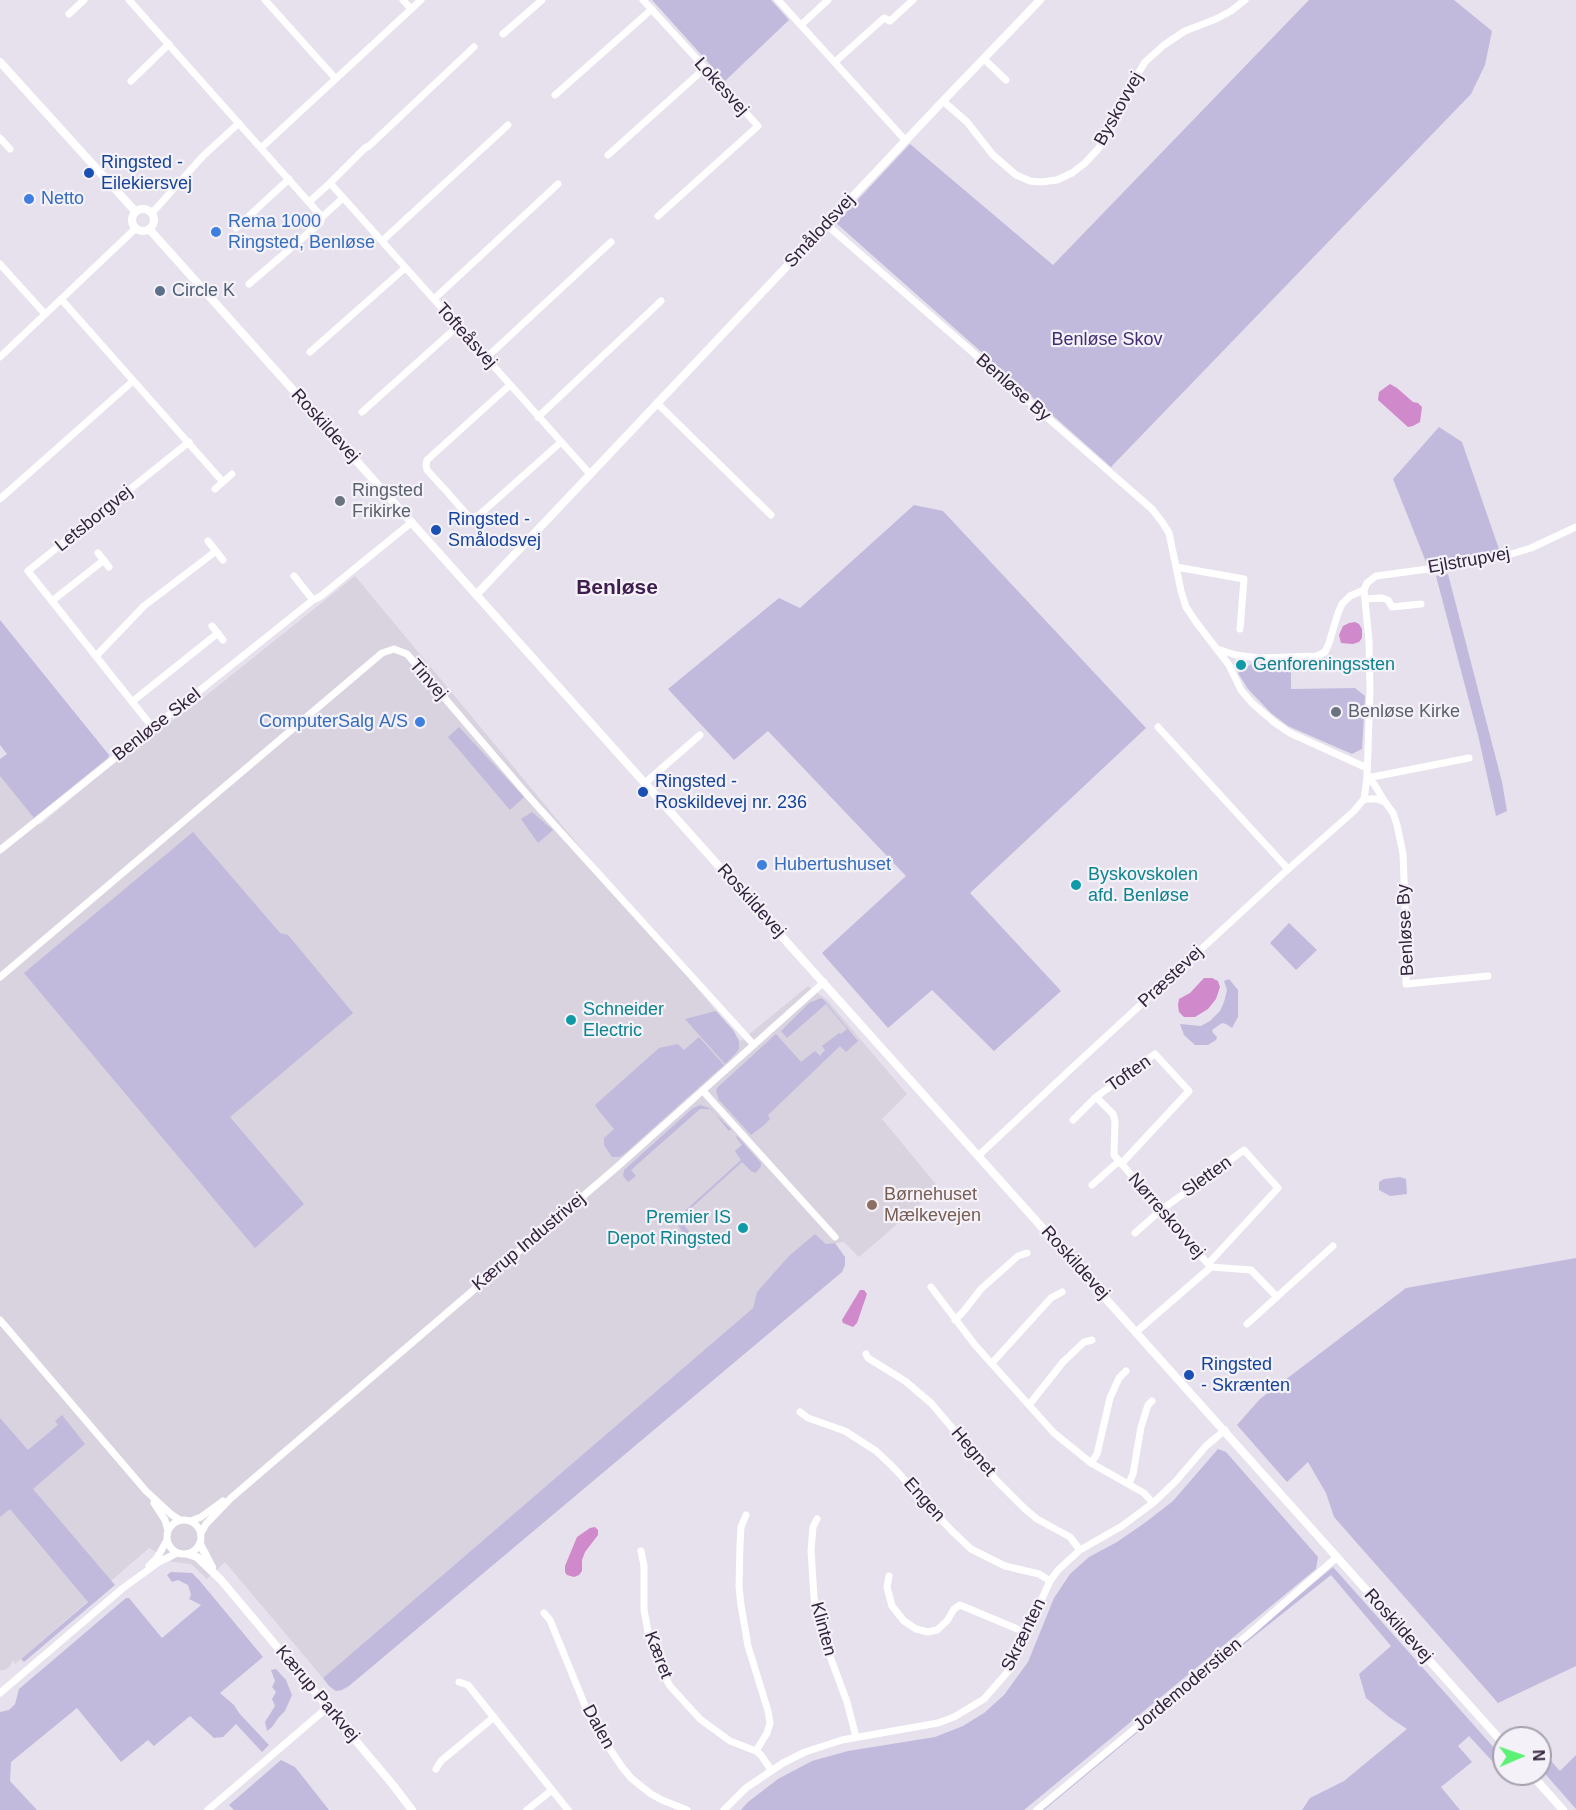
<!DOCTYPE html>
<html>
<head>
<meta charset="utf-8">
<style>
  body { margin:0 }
  #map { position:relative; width:1576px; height:1810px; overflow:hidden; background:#e6e1ec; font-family:Arial,sans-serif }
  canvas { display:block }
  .north { position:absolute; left:1492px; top:1726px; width:60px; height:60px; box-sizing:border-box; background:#f4f2f8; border:2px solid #a79fad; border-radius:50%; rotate:88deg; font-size:16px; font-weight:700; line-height:24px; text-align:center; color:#33223c }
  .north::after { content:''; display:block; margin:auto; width:21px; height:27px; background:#5af174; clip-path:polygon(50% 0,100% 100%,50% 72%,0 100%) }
</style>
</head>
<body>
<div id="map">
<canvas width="1576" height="1810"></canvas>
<div class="north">N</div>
</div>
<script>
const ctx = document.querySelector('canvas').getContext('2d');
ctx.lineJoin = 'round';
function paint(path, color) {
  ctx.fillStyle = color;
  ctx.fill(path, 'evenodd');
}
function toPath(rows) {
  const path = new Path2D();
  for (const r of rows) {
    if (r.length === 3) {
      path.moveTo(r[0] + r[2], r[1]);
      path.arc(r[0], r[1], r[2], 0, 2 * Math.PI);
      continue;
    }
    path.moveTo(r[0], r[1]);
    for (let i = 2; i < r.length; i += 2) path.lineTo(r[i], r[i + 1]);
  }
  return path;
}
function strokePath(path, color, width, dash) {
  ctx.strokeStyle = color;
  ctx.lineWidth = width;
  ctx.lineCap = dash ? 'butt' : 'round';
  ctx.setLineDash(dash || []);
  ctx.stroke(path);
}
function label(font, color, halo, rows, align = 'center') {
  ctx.font = font + ' Arial,sans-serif';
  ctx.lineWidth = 4.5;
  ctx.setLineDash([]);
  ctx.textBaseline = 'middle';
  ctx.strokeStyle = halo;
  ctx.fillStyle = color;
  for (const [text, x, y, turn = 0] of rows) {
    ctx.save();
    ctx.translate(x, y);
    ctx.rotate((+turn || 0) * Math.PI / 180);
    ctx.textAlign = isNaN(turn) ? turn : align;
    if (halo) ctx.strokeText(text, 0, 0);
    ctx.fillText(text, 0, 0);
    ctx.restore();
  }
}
paint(toPath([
  [355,576,741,1041,808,986,827,1000,907,1094,882,1119,939,1188,859,1257,844,1242,826,1244,815,1234,757,1292,753,1308,323,1678,225,1562,207,1579,191,1564,173,1562,149,1548,15,1664,13,1660,10,1666,5,1670,0,1670,0,776,40,825,115,762,197,703]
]), '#d9d2df');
paint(toPath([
  [652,0,771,0,789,20,725,81],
  [1309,0,1454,0,1492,31,1485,65,1471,94,1111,467,836,223,910,144,1053,265],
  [1439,427,1462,442,1500,552,1426,562,1393,479],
  [914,505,943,511,1146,728,970,893,1061,991,994,1051,932,990,888,1028,822,953,906,876,768,731,734,760,668,689,779,598,800,608],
  [1448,574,1502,782,1507,811,1496,816,1478,735,1436,576],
  [0,620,109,755,108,758,34,818,0,776,0,759,7,754,0,745],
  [1256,661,1287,661,1291,665,1291,689,1355,688,1365,696,1362,749,1352,754,1288,726,1271,713,1248,689,1238,673],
  [459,727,524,797,510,810,448,737],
  [532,812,553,830,538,843,521,819],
  [193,832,280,933,288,935,353,1013,230,1117,304,1204,255,1248,24,973],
  [1289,923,1317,950,1296,970,1270,943],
  [1229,979,1238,990,1238,1017,1232,1028,1226,1024,1222,1023,1212,1030,1213,1033,1217,1037,1216,1040,1208,1045,1195,1045,1184,1035,1180,1024,1201,1026,1210,1021,1220,1011,1224,1002,1227,990,1224,981],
  [821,998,824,1000,858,1041,846,1052,840,1046,768,1115,770,1119,763,1126,751,1135,719,1100,716,1090,718,1087,776,1034,801,1062,815,1051,820,1056,825,1050,822,1046,839,1033,841,1034,847,1029,826,1004,787,1038,781,1031,809,1003],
  [716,1011,734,1031,739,1042,739,1049,736,1053,725,1064,685,1019],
  [699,1037,724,1065,623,1155,619,1157,612,1157,604,1145,604,1138,614,1129,599,1111,595,1105,659,1048,678,1044,684,1050],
  [700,1105,709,1108,731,1129,729,1131,711,1109,700,1109,631,1170,636,1176,628,1182,623,1176,624,1170,693,1108],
  [737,1136,761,1163,761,1166,756,1173,751,1171,742,1162,679,1219,701,1246,699,1250,683,1233,675,1220,741,1160,735,1151,742,1145,736,1137],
  [1400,1177,1406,1179,1407,1194,1390,1196,1379,1190,1379,1182,1384,1179],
  [815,1234,826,1244,835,1243,845,1257,845,1265,842,1272,349,1686,342,1690,336,1691,329,1686,323,1678,753,1308,757,1292,789,1256],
  [1576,1258,1576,1666,1498,1703,1334,1517,1326,1493,1308,1462,1287,1482,1237,1425,1260,1399,1406,1288],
  [62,1415,85,1444,33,1489,115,1585,24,1662,21,1659,88,1602,10,1509,0,1517,0,1418,28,1450,58,1425,55,1421],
  [1218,1449,1226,1452,1318,1557,1316,1569,1024,1810,741,1810,748,1802,778,1779,812,1761,848,1751,935,1737,963,1726,984,1713,1004,1695,1028,1662,1054,1598,1070,1574,1089,1557,1117,1542,1146,1522,1173,1501],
  [1333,1567,1504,1759,1504,1774,1469,1736,1458,1746,1472,1762,1441,1787,1460,1810,1302,1810,1310,1798,1344,1781,1407,1729,1389,1717,1366,1698,1359,1674,1391,1646,1331,1575,1233,1653,1044,1810,1041,1810],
  [171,1572,192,1573,199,1580,263,1657,220,1693,234,1705,239,1713,269,1745,262,1752,236,1724,223,1737,214,1738,190,1716,154,1746,148,1740,121,1762,77,1708,11,1762,10,1781,37,1810,0,1810,0,1712,9,1710,15,1704,19,1689,126,1598,129,1598,162,1638,201,1605,189,1599,191,1595,188,1585,178,1580,172,1582,167,1575],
  [276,1669,286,1680,292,1695,285,1711,279,1717,272,1727,267,1731,265,1722,275,1706,272,1699,276,1692,272,1687,275,1681,271,1670],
  [1544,1753,1560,1771,1576,1755,1576,1809,1540,1768,1540,1757],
  [281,1760,295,1767,329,1810,234,1810,229,1805]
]), '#c1badd');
paint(toPath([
  [1390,384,1397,388,1413,402,1418,403,1422,407,1420,422,1413,426,1408,427,1378,400,1379,392],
  [1355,622,1359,624,1362,629,1362,638,1359,642,1353,644,1341,643,1339,635,1343,626,1349,623],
  [1204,978,1212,978,1218,981,1220,987,1216,999,1208,1009,1195,1017,1184,1017,1179,1012,1178,1005,1179,999,1190,993],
  [860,1290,864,1290,867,1294,857,1323,853,1327,843,1323,842,1320],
  [595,1527,598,1530,598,1535,585,1552,582,1560,582,1571,579,1575,574,1577,567,1575,565,1572,565,1566,577,1537,590,1528]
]), '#d089cb');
strokePath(toPath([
  [129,0,322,217,343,198],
  [265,0,335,78],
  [403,0,411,9],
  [643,0,758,126,658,216],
  [778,0,906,141],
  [69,14,84,0],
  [801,25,828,0],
  [503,34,542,0],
  [984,59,1006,80],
  [835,62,884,18,890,21,913,0],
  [131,81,169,44],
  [555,95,652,9],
  [943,101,967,122,993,155,1016,175,1030,181,1041,182,1057,180,1072,173,1085,163,1098,149,1110,131,1133,82,1145,62,1164,45,1185,31,1216,19,1231,11,1245,0],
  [0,138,10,149],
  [261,148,421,0],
  [608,155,704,69],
  [330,183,365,148,369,146,474,47],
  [309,202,330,183,590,474],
  [152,213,203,156,239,123],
  [827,225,1152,509,1162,522,1169,533,1181,591,1186,607,1196,622,1229,665,1241,690,1252,703,1274,722,1290,733,1367,768],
  [236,228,289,179],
  [382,241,508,125],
  [0,264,45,314],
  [249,284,320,223,322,217],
  [61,299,223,482],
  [434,299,558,184],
  [310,352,405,268],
  [0,357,135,229],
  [486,358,611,242],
  [510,385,427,460,426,465,427,470,448,493,468,516,473,517,478,516,561,442],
  [657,403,771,515],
  [362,412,458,326],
  [538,417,661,301],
  [215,489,232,474],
  [0,499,133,381],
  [208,541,223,560],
  [98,553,109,567],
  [1176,567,1244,579,1240,629],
  [294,576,313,600],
  [1364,590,1367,583,1376,576,1428,569,1508,555,1531,548,1576,527],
  [1365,599,1382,598,1388,600,1392,607,1421,604],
  [52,601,104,560],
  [212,626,223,640],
  [97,655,144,606,216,551],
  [133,701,218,633],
  [1158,727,1288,869],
  [153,728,28,571,189,442],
  [1367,778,1469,758],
  [1367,778,1374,784,1385,802],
  [645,783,700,735],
  [1364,799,1377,799,1385,802,1393,813,1397,825,1403,854,1406,932,1406,984,1488,976],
  [0,850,313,600,321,596,412,522],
  [0,977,382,653,394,649,407,654,530,798,754,1045],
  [703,1091,835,1237],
  [1096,1097,1113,1114,1115,1121,1114,1155,1208,1264,1211,1267,1251,1270,1277,1297],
  [1073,1120,1096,1097,1155,1054,1189,1091,1121,1164],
  [978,1156,1073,1067,1285,872,1354,811,1364,799,1367,778,1370,690,1369,641,1364,590,1350,596,1342,604,1338,613,1329,643,1325,652,1317,656,1259,658,1236,655,1217,649],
  [1092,1185,1118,1162],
  [1135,1233,1161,1210,1244,1150,1278,1188,1208,1264],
  [931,1287,975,1345,1054,1433,1091,1463,1144,1493,1153,1503],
  [0,1320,146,1491,172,1515,180,1520],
  [955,1320,963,1312,981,1289,1018,1256,1027,1253],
  [1247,1324,1333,1246],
  [1136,1332,1211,1267],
  [866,1354,868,1358,905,1381,931,1403,997,1481,1025,1509,1037,1519,1070,1537,1080,1550],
  [992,1363,1051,1298,1062,1292],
  [1029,1405,1063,1362,1084,1342,1092,1340],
  [800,1412,808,1418,845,1431,876,1451,892,1466,951,1530,971,1549,1005,1566,1039,1574,1050,1581],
  [1091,1463,1097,1454,1110,1398,1119,1378,1126,1371],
  [1129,1483,1133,1474,1141,1427,1148,1405,1152,1401],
  [154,1503,165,1520,168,1531],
  [746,1515,741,1527,740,1545,739,1587,741,1605,748,1646,768,1711,770,1723,767,1733,756,1751],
  [817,1519,813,1527,811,1550,814,1598,824,1640,847,1702,856,1737],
  [184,1537,17],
  [191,1521,201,1517,223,1501],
  [201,1533,206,1524,231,1498,617,1167,824,982],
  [641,1551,644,1566,644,1610,648,1632,661,1670,670,1686,700,1719,730,1741,756,1751,761,1755,771,1770],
  [149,1566,157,1558,167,1540],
  [889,1576,887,1587,892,1606,904,1621,916,1629,928,1632,937,1630,947,1621,954,1609,960,1605,1027,1633],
  [544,1613,550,1620,586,1708,599,1733,622,1767,631,1778,651,1794,662,1800,687,1810],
  [459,1682,468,1685,568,1810],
  [0,1693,123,1588,159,1562,177,1553],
  [436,1769,441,1761,494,1717],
  [208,1810,328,1707],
  [527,1810,552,1790],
  [724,1810,746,1788,783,1763,805,1752,842,1740,938,1723,954,1717,984,1699,1010,1669,1050,1581,1058,1570,1080,1550,1122,1526,1153,1503,1176,1481,1206,1446,1225,1430],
  [1037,1810,1250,1633,1337,1557]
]), '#fff', 7);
strokePath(toPath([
  [0,62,135,211],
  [143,220,11],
  [150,230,1504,1744],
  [477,594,943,101,1040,0],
  [200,1544,212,1567],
  [188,1554,197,1557,221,1580,393,1785,412,1810],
  [1531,1774,1563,1810]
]), '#fff', 8);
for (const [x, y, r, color] of [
  [89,173,6,"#1a4fb4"],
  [29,199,6,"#3f7fe0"],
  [216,232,6,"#3f7fe0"],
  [160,291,6,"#5c6f8a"],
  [340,501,6,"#6b7280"],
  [436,530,6,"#1a4fb4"],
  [1241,665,6,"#0f9aa8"],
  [1336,712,6,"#6b7280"],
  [420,722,6,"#3f7fe0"],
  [643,792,6,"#1a4fb4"],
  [762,865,6,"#3f7fe0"],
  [1076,885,6,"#0f9aa8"],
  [571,1020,6,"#0f9aa8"],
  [872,1205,6,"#8d6e63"],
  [743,1228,6,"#0f9aa8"],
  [1189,1375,6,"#1a4fb4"]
]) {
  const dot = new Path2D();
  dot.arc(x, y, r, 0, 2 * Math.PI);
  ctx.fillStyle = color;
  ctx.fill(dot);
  strokePath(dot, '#f4f2f8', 2);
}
label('18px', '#33223c', '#f4f2f8', [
  ["Lokesvej",721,87,48],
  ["Byskovvej",1119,109,-61],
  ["Smålodsvej",820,231,-47],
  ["Tofteåsvej",466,336,48],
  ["Benløse By",1013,388,41],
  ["Roskildevej",325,426,48],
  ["Letsborgvej",94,519,-39],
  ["Ejlstrupvej",1469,561,-10],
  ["Tinvej",428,680,49],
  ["Benløse Skel",157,725,-38],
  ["Roskildevej",751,901,48],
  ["Benløse By",1406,930,-93],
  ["Præstevej",1171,977,-43],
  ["Toften",1129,1074,-35],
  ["Sletten",1207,1177,-36],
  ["Nørreskovvej",1166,1216,49],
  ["Kærup Industrivej",529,1242,-40],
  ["Roskildevej",1075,1263,48],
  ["Hegnet",973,1452,50],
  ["Engen",924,1500,48],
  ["Roskildevej",1398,1626,48],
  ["Klinten",823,1629,75],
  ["Skrænten",1024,1635,-64],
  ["Kæret",658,1655,69],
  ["Jordemoderstien",1188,1685,-40],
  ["Kærup Parkvej",317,1694,50],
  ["Dalen",598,1727,61]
]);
label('18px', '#164399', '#f4f2f8', [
  ["Ringsted -",101,163],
  ["Eilekiersvej",101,184],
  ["Ringsted -",448,520],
  ["Smålodsvej",448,541],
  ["Ringsted -",655,782],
  ["Roskildevej nr. 236",655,803],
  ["Ringsted",1201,1365],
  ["- Skrænten",1201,1386]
], 'left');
label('18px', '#366cbe', '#f4f2f8', [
  ["Netto",41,199],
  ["Rema 1000",228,222],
  ["Ringsted, Benløse",228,243],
  ["ComputerSalg A/S",408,722,"right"],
  ["Hubertushuset",774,865]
], 'left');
label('18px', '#4e5e75', '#f4f2f8', [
  ["Circle K",172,291]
], 'left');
label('18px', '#422c73', '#f4f2f8', [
  ["Benløse Skov",1107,340]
]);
label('18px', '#5b616d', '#f4f2f8', [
  ["Ringsted",352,491],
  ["Frikirke",352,512],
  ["Benløse Kirke",1348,712]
], 'left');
label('18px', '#0d838f', '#f4f2f8', [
  ["Genforeningssten",1253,665],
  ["Byskovskolen",1088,875],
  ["afd. Benløse",1088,896],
  ["Schneider",583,1010],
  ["Electric",583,1031],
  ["Premier IS",731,1218,"right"],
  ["Depot Ringsted",731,1239,"right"]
], 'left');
label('18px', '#785e54', '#f4f2f8', [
  ["Børnehuset",884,1195],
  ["Mælkevejen",884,1216]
], 'left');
label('bold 21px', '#3f1e4e', '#f4f2f8', [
  ["Benløse",617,588]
]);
</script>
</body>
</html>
